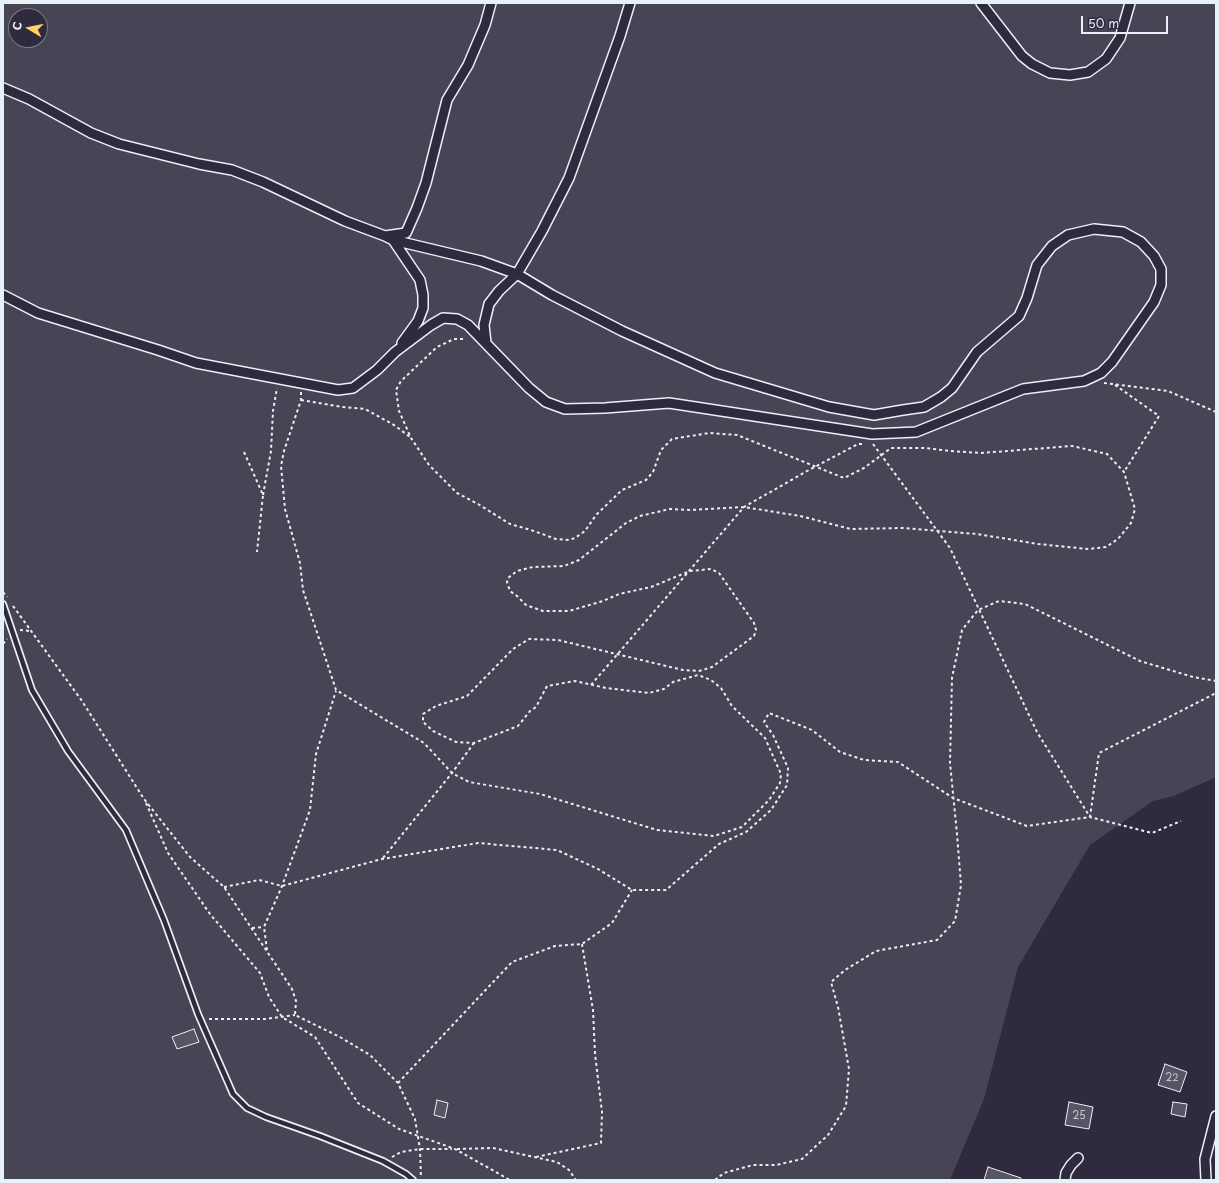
<!DOCTYPE html>
<html>
<head>
<meta charset="utf-8">
<style>
  body { margin:0 }
  #map { position:relative; width:1219px; height:1183px; overflow:hidden; background:#2f2a3d; font-family:"Playpen Sans",sans-serif }
  canvas { display:block }
  .frame { position:absolute; inset:0; border:4px solid #e8f1f8; pointer-events:none }
  .north { position:absolute; left:8px; top:8px; width:40px; height:40px; box-sizing:border-box; background:#2f2a3d; border:1px solid #797a88; border-radius:50%; rotate:280deg; font-size:11px; font-weight:700; line-height:16px; text-align:center; color:#e8f1f8 }
  .north::after { content:''; display:block; margin:auto; width:14px; height:18px; background:#ffd166; clip-path:polygon(50% 0,100% 100%,50% 72%,0 100%) }
  .scale { position:absolute; left:1081px; top:16px; width:87px; height:18px; box-sizing:border-box; border:2px solid #e8f1f8; border-top:0; padding-left:5px; font-size:12px; line-height:14px; white-space:nowrap; color:#e8f1f8; -webkit-text-stroke:3px #2f2a3d; paint-order:stroke }
</style>
</head>
<body>
<div id="map">
<canvas width="1219" height="1183"></canvas>
<div class="frame"></div>
<div class="north">С</div>
<div class="scale">50 m</div>
</div>
<script>
const ctx = document.querySelector('canvas').getContext('2d');
ctx.lineJoin = 'round';
function paint(path, color) {
  ctx.fillStyle = color;
  ctx.fill(path, 'evenodd');
}
function toPath(rows) {
  const path = new Path2D();
  for (const r of rows) {
    path.moveTo(r[0], r[1]);
    for (let i = 2; i < r.length; i += 2) path.lineTo(r[i], r[i + 1]);
  }
  return path;
}
function strokePath(path, color, width, dash) {
  ctx.strokeStyle = color;
  ctx.lineWidth = width;
  ctx.lineCap = dash ? 'butt' : 'round';
  ctx.setLineDash(dash || []);
  ctx.stroke(path);
}
function label(font, color, halo, rows, align = 'center') {
  ctx.font = font + ' "Playpen Sans",sans-serif';
  ctx.lineWidth = 4;
  ctx.setLineDash([]);
  ctx.textBaseline = 'middle';
  ctx.strokeStyle = halo;
  ctx.fillStyle = color;
  for (const [text, x, y, turn = 0] of rows) {
    ctx.save();
    ctx.translate(x, y);
    ctx.rotate((+turn || 0) * Math.PI / 180);
    ctx.textAlign = isNaN(turn) ? turn : align;
    if (halo) ctx.strokeText(text, 0, 0);
    ctx.fillText(text, 0, 0);
    ctx.restore();
  }
}
paint(toPath([
  [3,3,1216,3,1216,777,1174,796,1153,801,1090,845,1018,967,984,1099,950,1180,3,1180],
  [16,16,40,16,40,40,16,40]
]), '#464455');
const building = toPath([
  [194,1029,199,1042,177,1049,172,1037,194,1029],
  [1165,1064,1187,1072,1180,1092,1158,1085,1165,1064],
  [437,1100,448,1103,445,1118,434,1115,437,1100],
  [1069,1102,1093,1107,1089,1129,1065,1125,1069,1102],
  [1173,1102,1187,1104,1185,1117,1171,1114,1173,1102],
  [988,1167,1021,1178,1020,1180,984,1180,988,1167]
]);
paint(building, '#575565');
strokePath(building, '#e8f1f8', 1);
const lane = toPath([
  [3,604,32,690,68,751,126,830,164,920,198,1014,233,1094,247,1108,266,1117,320,1136,383,1161,406,1174,413,1180]
]);
const street = toPath([
  [981,3,1022,56,1032,64,1050,73,1070,75,1088,72,1106,59,1120,38,1130,3],
  [3,88,29,99,91,133,119,144,199,164,232,170,263,182,345,221,385,236,393,240,481,261,517,274,552,295,622,331,715,373,829,407,874,415,903,410,924,407,941,397,952,388,977,352,1019,316,1027,298,1037,265,1052,246,1068,235,1094,229,1123,232,1141,242,1154,256,1161,269,1161,285,1154,302,1112,362,1101,373,1084,381,1023,389,916,432,872,434,669,403,605,408,565,409,546,402,529,388,468,325,457,319,443,318,431,325,395,352,377,370,353,388,338,390,196,363,158,350,38,313,3,295],
  [385,236,406,233,417,208,426,183,447,100,468,65,485,25,491,3],
  [393,240,420,280,423,295,423,308,418,321,402,343],
  [486,343,484,325,489,304,499,291,517,274,542,231,569,178,620,36,630,3],
  [1065,1180,1066,1173,1071,1165,1078,1158],
  [1206,1180,1205,1159,1216,1116]
]);
strokePath(lane, '#e8f1f8', 8);
strokePath(street, '#e8f1f8', 12);
strokePath(toPath([
  [1104,383,1168,391,1216,412],
  [1115,385,1159,416,1124,472],
  [301,392,301,400,284,451,281,466,285,509,300,563,303,590,336,690,424,743,452,773,469,782,540,794,657,830,714,836,742,827,769,800,780,783,781,774,765,738,732,706,721,688,711,680,698,675,673,682,664,689,649,693,606,688,575,681,547,686,536,707,530,711,518,726,474,743,456,742,433,731,423,722,423,714,436,706,467,696,513,649,529,639,558,640,683,670,699,671,712,667,754,636,756,630,754,623,719,573,711,569,690,571,651,587,619,594,603,601,569,611,543,611,526,605,517,596,510,591,507,582,508,578,517,571,533,567,564,566,579,560,626,523,640,516,670,509,690,510,744,507,800,516,851,529,903,528,977,534,1038,544,1088,549,1106,547,1118,539,1131,523,1135,509,1124,472,1107,454,1072,446,981,453,950,451,926,448,891,448,864,468,844,478,737,435,709,433,672,439,661,450,653,472,646,480,622,490,596,515,585,531,575,538,569,540,556,539,531,530,510,524,478,504,457,493,429,465,411,438,399,411,396,390,401,381,437,347,454,339,466,339],
  [301,400,342,407,365,409,394,425,410,437],
  [873,444,950,548,1037,732,1090,817,1152,833,1181,821],
  [244,452,263,495,257,552],
  [263,495,271,451,273,411,277,388],
  [3,592,7,597],
  [13,606,82,701,144,799,190,857,224,887,292,989,296,1001,295,1015,340,1037,370,1055,398,1083,415,1119,420,1149,421,1178],
  [20,630,30,631],
  [3,644,7,639],
  [591,685,744,507,809,470,858,444,864,444],
  [146,803,168,853,210,914,260,973,269,997,282,1017,315,1037,358,1103,399,1129,455,1149,510,1180],
  [383,858,452,773,474,743],
  [224,887,259,880,282,886,382,859,478,843,557,850,598,869,632,890,666,890,719,844,746,832,771,810,787,785,788,768,773,735,764,722,769,713,812,730,840,752,864,760,898,762,953,798,1027,826,1090,817,1099,753,1216,693],
  [252,928,264,927],
  [267,950,264,927,282,886,310,810,316,754,336,691],
  [209,1019,265,1019,295,1015],
  [398,1083,512,962,555,946,582,944,612,923,632,890],
  [457,1149,493,1148,557,1162,569,1170,576,1180],
  [392,1157,401,1152,420,1149,452,1149],
  [536,1157,601,1143,602,1112,595,1054,593,1010,582,944],
  [715,1180,724,1173,753,1165,776,1165,802,1159,828,1135,846,1106,849,1069,838,1007,831,982,845,970,876,951,937,940,955,921,961,885,957,834,950,763,952,678,962,630,978,610,999,601,1025,604,1140,661,1193,677,1216,681]
]), '#e8f1f8', 2, [3, 3]);
strokePath(lane, '#2f2a3d', 4.5);
strokePath(street, '#2f2a3d', 9);
label('10px', '#c4cad3', null, [
  ["22",1172,1078],
  ["25",1079,1116]
]);
</script>
</body>
</html>
